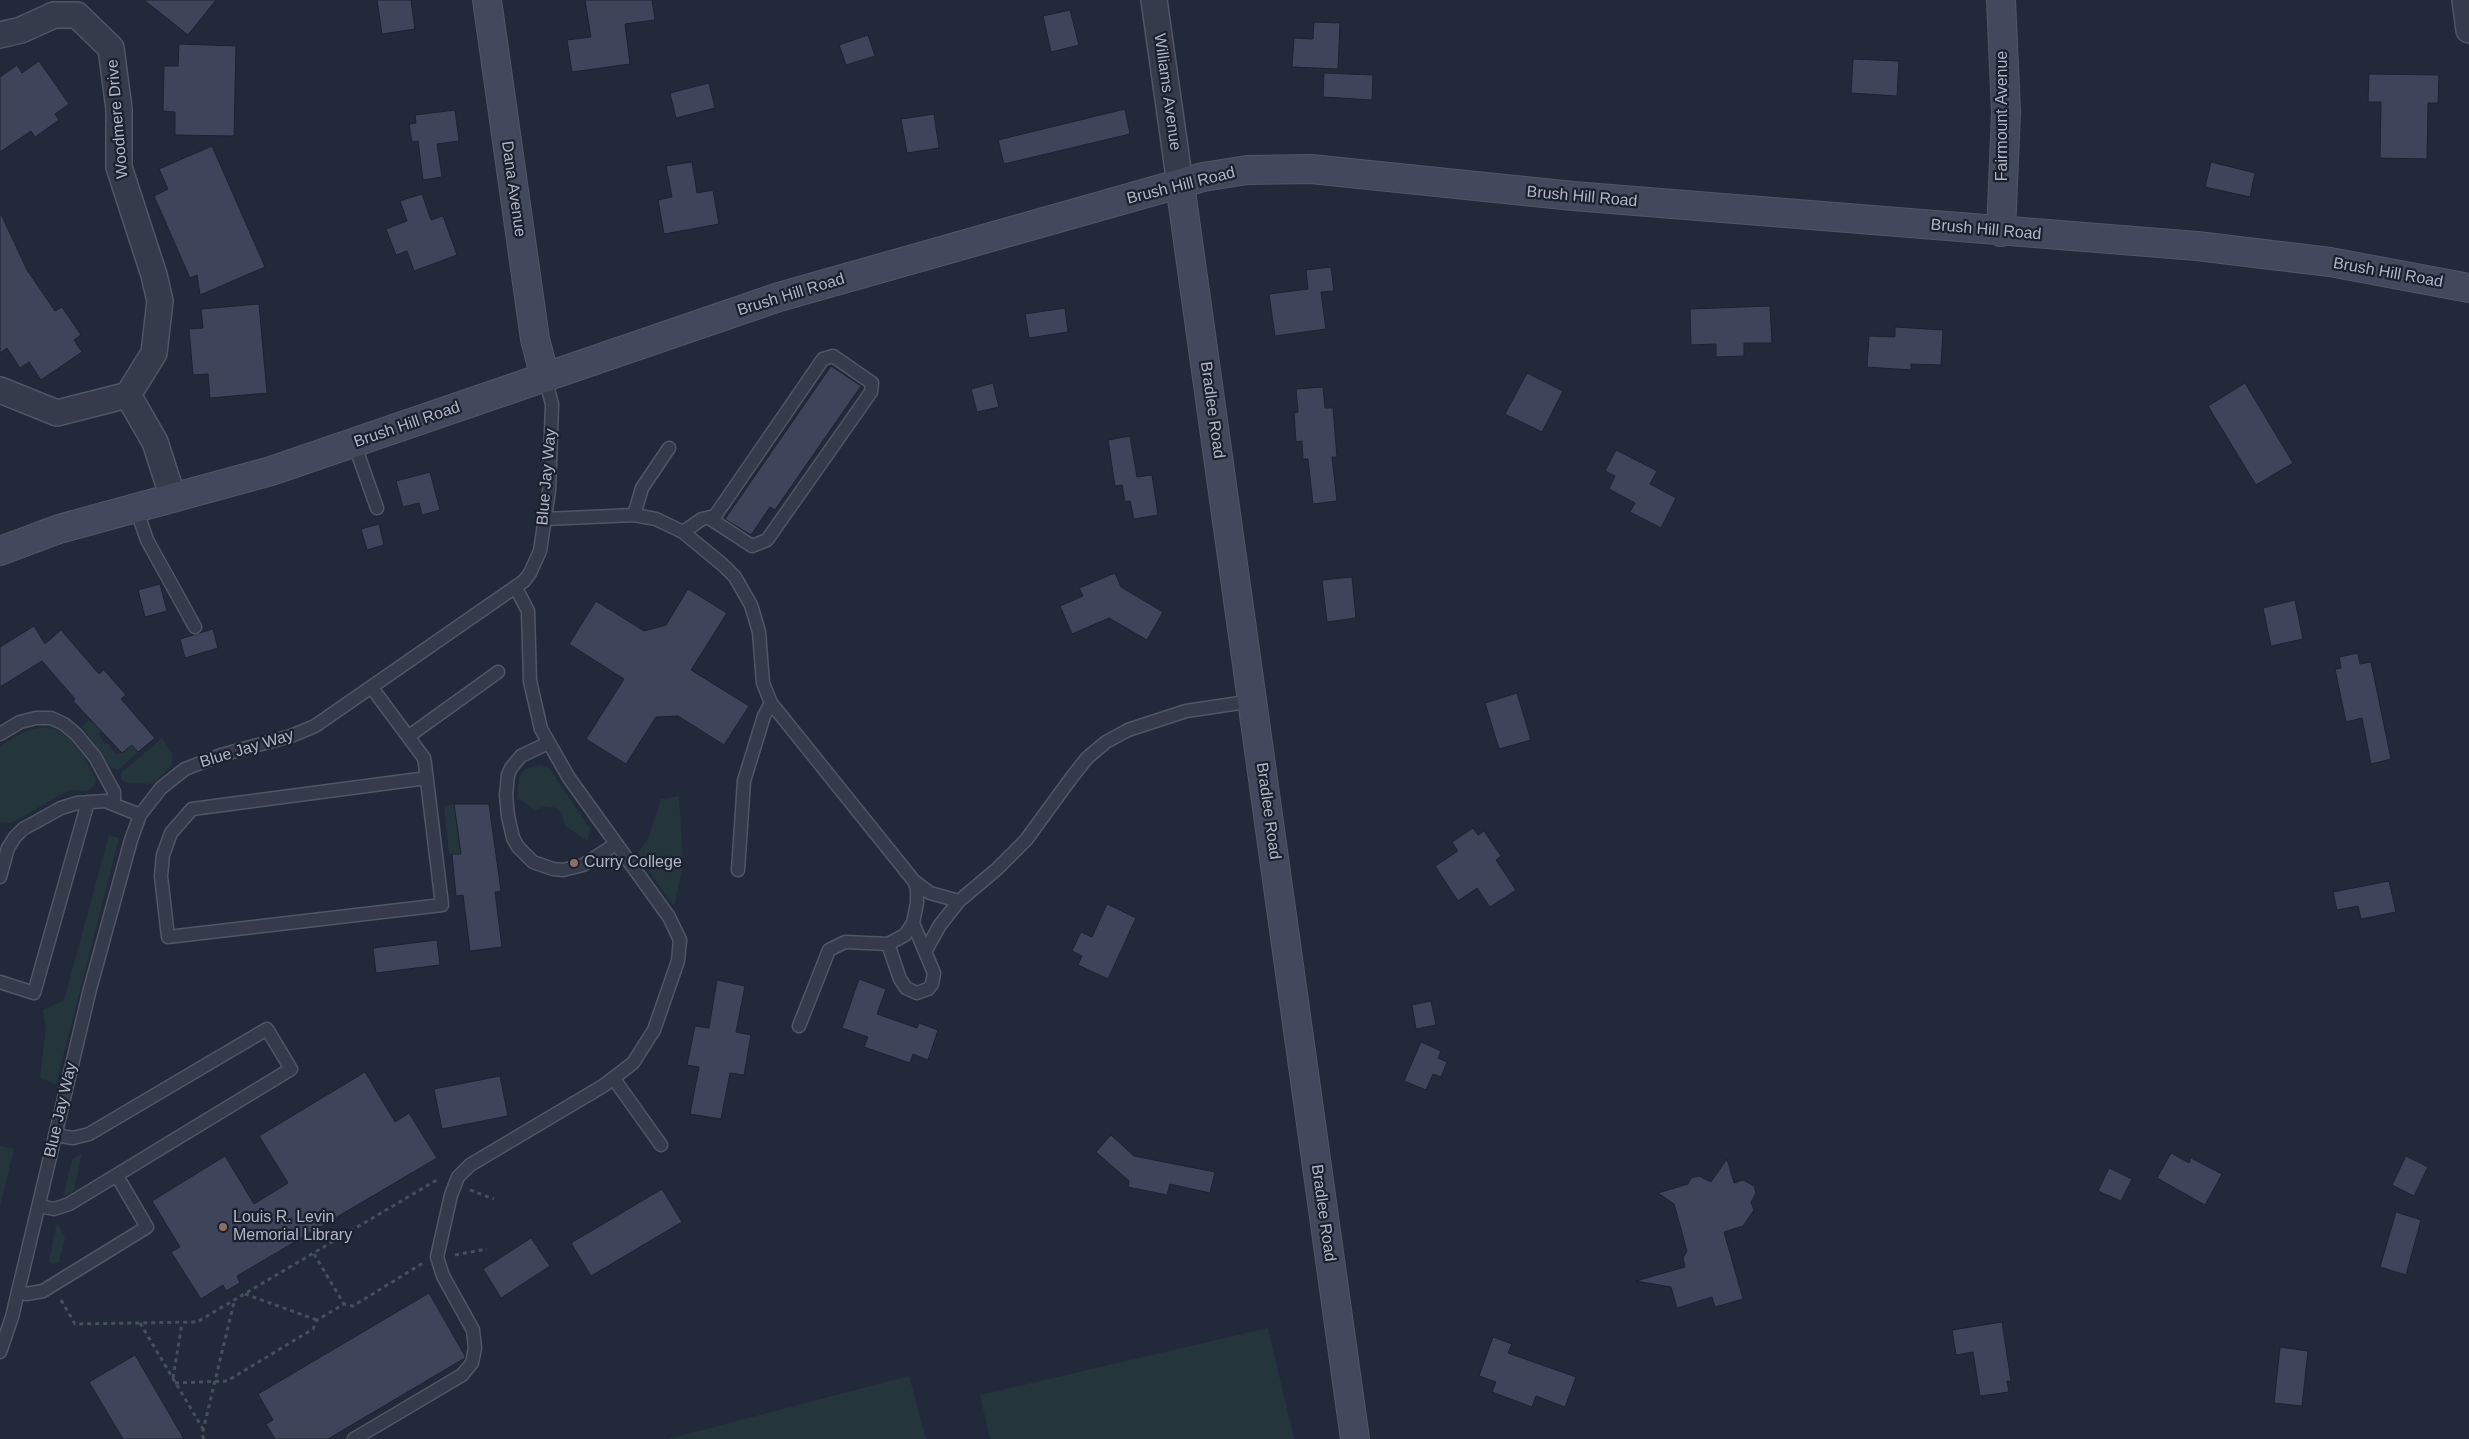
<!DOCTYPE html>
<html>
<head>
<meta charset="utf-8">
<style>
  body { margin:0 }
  canvas { display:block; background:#22293a }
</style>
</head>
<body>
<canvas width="2469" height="1439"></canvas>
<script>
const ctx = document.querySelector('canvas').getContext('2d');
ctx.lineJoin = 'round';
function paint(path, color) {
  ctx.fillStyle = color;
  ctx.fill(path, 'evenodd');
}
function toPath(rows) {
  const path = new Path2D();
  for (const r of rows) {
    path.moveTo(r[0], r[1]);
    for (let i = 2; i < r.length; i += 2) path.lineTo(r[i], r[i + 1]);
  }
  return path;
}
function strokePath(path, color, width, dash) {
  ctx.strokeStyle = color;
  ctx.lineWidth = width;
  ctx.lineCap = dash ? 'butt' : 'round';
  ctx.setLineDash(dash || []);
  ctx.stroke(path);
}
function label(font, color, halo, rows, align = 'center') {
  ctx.font = font + ' Helvetica,sans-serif';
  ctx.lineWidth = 4.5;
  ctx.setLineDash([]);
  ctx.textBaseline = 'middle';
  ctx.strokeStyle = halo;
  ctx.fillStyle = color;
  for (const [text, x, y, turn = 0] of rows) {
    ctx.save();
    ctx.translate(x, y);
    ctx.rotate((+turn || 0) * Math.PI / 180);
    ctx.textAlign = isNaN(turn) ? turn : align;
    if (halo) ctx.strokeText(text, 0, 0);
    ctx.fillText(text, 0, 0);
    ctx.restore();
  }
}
paint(toPath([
  [89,720,92,723,94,721,103,731,98,733,105,744,108,744,116,754,122,753,132,745,138,752,118,770,111,768,82,727],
  [44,727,55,729,67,736,84,757,96,779,95,785,88,791,71,790,64,793,11,823,0,822,0,746,24,732],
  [162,738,172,753,172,765,152,784,130,783,121,780,121,773],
  [539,765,548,767,590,828,588,841,565,826,562,813,556,808,545,806,535,811,520,799,517,801,519,777,526,769],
  [679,796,683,866,674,906,637,854,648,839,661,799],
  [454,804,461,854,449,854,444,806],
  [109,835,119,838,56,1084,40,1078,46,1030,43,1010,64,1000],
  [0,1146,14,1149,0,1206],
  [82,1153,74,1190,63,1197,72,1159],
  [57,1223,65,1237,59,1262,53,1264,49,1261],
  [1268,1328,1294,1439,990,1439,980,1395],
  [909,1376,926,1439,668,1439]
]), '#24353b');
const building = toPath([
  [144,0,216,0,188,35,144,0],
  [377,0,411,0,415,29,382,34,377,0],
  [585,0,652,0,655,20,625,24,630,64,572,72,567,40,591,37,585,0],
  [1070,10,1079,45,1051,52,1043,16,1070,10],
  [1314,22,1340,23,1338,69,1292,67,1294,38,1313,39,1314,22],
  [868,35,875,56,846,65,839,45,868,35],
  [179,44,236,46,234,136,175,135,175,112,163,111,164,66,178,66,179,44],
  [1853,59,1899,61,1897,96,1851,93,1853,59],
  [39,61,69,104,55,114,59,120,35,137,31,131,0,152,0,77,17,65,22,73,39,61],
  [1324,73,1373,75,1372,100,1323,97,1324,73],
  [2369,74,2439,75,2438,103,2428,103,2427,159,2380,158,2381,102,2368,102,2369,74],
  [709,83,715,108,676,118,670,93,709,83],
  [1125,109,1130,134,1004,164,998,140,1125,109],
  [455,110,459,141,437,144,442,177,423,180,418,141,412,142,409,124,416,123,415,115,455,110],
  [934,114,939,148,907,153,901,119,934,114],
  [212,146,265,267,200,295,197,275,190,278,154,196,168,189,159,169,212,146],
  [692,162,697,193,713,190,719,224,664,234,658,200,672,197,666,166,692,162],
  [2211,162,2255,173,2250,197,2205,187,2211,162],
  [422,194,431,220,443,216,457,255,414,271,407,251,396,255,386,229,407,221,400,201,422,194],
  [0,212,27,270,55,311,62,307,81,335,74,340,82,352,41,380,29,362,20,368,7,348,0,353,0,212],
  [1331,267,1334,291,1321,292,1326,329,1275,336,1269,294,1308,289,1306,270,1331,267],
  [259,304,267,393,210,398,208,374,193,375,189,329,203,328,201,309,259,304],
  [1770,306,1772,343,1744,343,1744,356,1716,357,1716,344,1691,345,1690,309,1770,306],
  [1065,308,1068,332,1029,338,1025,314,1065,308],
  [1895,327,1943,330,1941,365,1911,364,1911,370,1867,367,1869,336,1895,337,1895,327],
  [831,366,861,386,775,510,770,507,751,535,725,519,831,366],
  [1527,373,1563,391,1542,432,1505,414,1527,373],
  [993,383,999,407,977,412,971,389,993,383],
  [2245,383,2293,463,2256,485,2208,406,2245,383],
  [1323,387,1325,408,1333,408,1337,457,1332,457,1337,501,1313,504,1308,459,1303,459,1302,441,1296,442,1294,413,1298,412,1296,389,1323,387],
  [1130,436,1137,477,1152,475,1158,515,1134,519,1130,501,1125,502,1122,485,1115,486,1108,440,1130,436],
  [1616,450,1657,471,1650,484,1676,498,1661,528,1630,512,1635,503,1609,489,1615,476,1605,471,1616,450],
  [430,472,440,510,422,515,419,503,403,507,396,481,430,472],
  [379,524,384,545,367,550,361,529,379,524],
  [1115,573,1121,587,1163,612,1147,640,1109,618,1072,634,1060,606,1083,596,1079,588,1115,573],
  [1352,577,1356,618,1327,622,1322,580,1352,577],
  [160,584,167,611,145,617,138,590,160,584],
  [688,589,727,613,691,670,749,706,724,745,678,716,656,717,626,764,586,739,624,679,569,644,596,601,644,631,666,625,688,589],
  [2295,600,2303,639,2271,646,2263,608,2295,600],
  [34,626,45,644,61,630,99,674,104,670,126,695,121,699,155,738,138,752,132,745,122,753,73,701,75,699,42,661,0,687,0,647,34,626],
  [213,629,218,648,185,658,180,639,213,629],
  [2358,653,2360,664,2371,662,2391,759,2371,764,2362,718,2346,722,2335,669,2341,668,2339,657,2358,653],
  [1517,693,1531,740,1499,749,1485,703,1517,693],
  [454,804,489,804,501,891,495,892,502,947,470,951,463,895,456,896,452,854,461,854,454,804],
  [1473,828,1478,835,1484,831,1501,856,1496,860,1516,890,1490,907,1477,888,1458,901,1435,866,1458,851,1452,842,1473,828],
  [2389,881,2396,912,2361,919,2358,906,2337,910,2333,892,2389,881],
  [1107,904,1136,918,1108,979,1078,965,1082,956,1072,951,1081,932,1092,937,1107,904],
  [437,940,440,965,376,973,373,948,437,940],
  [859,979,886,989,877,1014,917,1028,919,1023,938,1030,928,1060,913,1054,910,1063,864,1047,868,1037,842,1028,859,979],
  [717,980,745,986,736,1032,751,1035,744,1075,730,1073,721,1119,690,1114,699,1067,687,1065,695,1026,709,1028,717,980],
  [1431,1001,1436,1025,1416,1029,1412,1005,1431,1001],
  [1421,1042,1441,1051,1438,1058,1447,1062,1441,1077,1433,1074,1426,1090,1404,1081,1421,1042],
  [365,1072,395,1122,409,1113,437,1158,237,1276,240,1283,226,1291,223,1285,201,1299,171,1252,180,1247,152,1201,225,1156,254,1204,288,1183,259,1136,365,1072],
  [500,1076,508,1116,442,1129,434,1089,500,1076],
  [1111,1135,1134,1156,1215,1172,1210,1193,1170,1184,1167,1195,1128,1187,1129,1181,1096,1152,1111,1135],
  [2171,1153,2189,1163,2191,1158,2222,1174,2205,1205,2157,1178,2171,1153],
  [2406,1156,2428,1167,2414,1196,2392,1185,2406,1156],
  [1727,1159,1734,1183,1743,1180,1754,1186,1756,1193,1751,1202,1754,1210,1743,1226,1724,1232,1743,1299,1715,1307,1712,1297,1677,1308,1671,1287,1636,1281,1685,1267,1683,1258,1687,1251,1674,1204,1658,1193,1688,1184,1691,1178,1699,1176,1711,1182,1727,1159],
  [2109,1168,2132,1179,2121,1201,2098,1191,2109,1168],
  [662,1189,682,1222,591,1276,571,1243,662,1189],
  [2396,1212,2421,1220,2406,1275,2380,1267,2396,1212],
  [531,1238,550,1266,501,1298,483,1269,531,1238],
  [429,1293,465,1356,465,1358,328,1439,275,1439,266,1424,273,1420,258,1394,429,1293],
  [2002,1322,2011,1381,2007,1381,2009,1392,1980,1396,1973,1352,1956,1355,1952,1330,2002,1322],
  [1493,1337,1512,1344,1508,1353,1576,1377,1565,1407,1536,1396,1532,1407,1492,1392,1496,1382,1479,1376,1493,1337],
  [2280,1347,2308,1351,2302,1406,2274,1403,2280,1347],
  [135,1355,184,1439,123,1439,89,1382,135,1355]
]);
paint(building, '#3e455a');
strokePath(building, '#1d2231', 1);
const lane = toPath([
  [354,443,377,508],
  [136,508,147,540,195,627],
  [634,515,642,488,669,448],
  [545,519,634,515,656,519,683,532,723,565,735,577,751,605,759,632,763,683,771,703,914,881,917,888,917,903,913,923,905,935,888,944,845,942,829,950,799,1026],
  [683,532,702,519,715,516,823,359,833,356,872,383,871,392,767,540,752,546,709,518],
  [372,688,424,758,425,764,442,905,168,937,161,876,163,855,171,833,192,809,427,778],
  [0,734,20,722,36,718,51,718,64,724,76,734,95,757,114,792,114,803],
  [409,736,498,672],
  [548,743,521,756,511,768,508,775,506,795,508,816,513,838,518,847,533,862,553,869,563,870,583,865,616,844],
  [738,870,744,781,764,716,771,703],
  [0,877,8,848,15,837,23,829,61,808,77,803,105,801,140,815],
  [914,881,930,893,959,901],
  [888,944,900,979,906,988,917,993,928,989,932,984,934,973,913,923],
  [925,952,940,925,959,901,997,869,1026,840,1072,777,1087,758,1106,742,1128,730,1186,711,1253,701],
  [0,982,34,993,88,802],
  [614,1079,661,1145],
  [39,1206,54,1209,69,1204,291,1069,267,1029,89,1134,73,1138,55,1135],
  [18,1291,26,1294,43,1291,147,1227,117,1176],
  [0,1352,12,1317,90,989,131,840,140,815,161,788,185,769,221,755,291,736,315,726,524,581,530,573,540,551,549,491,552,404,545,378],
  [354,1439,462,1375,472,1363,475,1348,473,1330,443,1276,437,1257,451,1195,458,1177,470,1165,603,1086,633,1063,654,1030,678,961,680,940,669,917,569,778,541,729,530,681,528,611,516,588]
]);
const street = toPath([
  [1154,0,1180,184],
  [2465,0,2469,30],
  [0,35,21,30,54,15,77,15,111,48,119,109,119,167,154,275,160,301,154,353,128,395,57,413,0,390],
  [128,395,155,442,173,498]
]);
const secondary = toPath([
  [487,0,535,339,545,378],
  [1180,184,1355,1439],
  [2001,232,2006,112,2001,0],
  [0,551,59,529,271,471,779,297,1203,177,1247,170,1311,169,1573,196,2197,246,2330,262,2469,288]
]);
strokePath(lane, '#505665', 15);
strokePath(street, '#505665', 28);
strokePath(secondary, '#505665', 30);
strokePath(toPath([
  [470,1190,494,1199],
  [314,1254,344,1304],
  [455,1255,487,1249],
  [245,1294,317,1320],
  [61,1300,75,1324,197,1322,435,1181,440,1182],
  [140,1323,203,1429],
  [173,1378,182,1323],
  [175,1383,227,1381,313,1329,317,1320,344,1304,353,1306,423,1263],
  [204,1439,202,1435,234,1302]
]), '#415258', 3, [4, 4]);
strokePath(lane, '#353b4a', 12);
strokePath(street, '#353b4a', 25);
strokePath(secondary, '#43495d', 28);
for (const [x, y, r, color] of [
  [574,863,5,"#8d6e63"],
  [223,1227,5,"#8d6e63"]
]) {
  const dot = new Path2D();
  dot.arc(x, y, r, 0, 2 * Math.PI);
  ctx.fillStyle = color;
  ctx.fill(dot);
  strokePath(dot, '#1b202f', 2);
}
label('16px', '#b0b6c6', '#1b202f', [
  ["Williams Avenue",1167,92,82],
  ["Fairmount Avenue",2003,116,-90],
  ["Woodmere Drive",118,119,-95],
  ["Brush Hill Road",1181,186,-14],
  ["Dana Avenue",513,189,82],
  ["Brush Hill Road",1582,197,5],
  ["Brush Hill Road",1986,230,5],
  ["Brush Hill Road",2388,273,10],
  ["Brush Hill Road",791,295,-17],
  ["Bradlee Road",1212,410,82],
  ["Brush Hill Road",407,425,-19],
  ["Blue Jay Way",547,477,-85],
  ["Blue Jay Way",247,749,-17],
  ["Bradlee Road",1268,811,82],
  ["Blue Jay Way",61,1110,-77],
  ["Bradlee Road",1323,1213,82]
]);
label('16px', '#b0b6c6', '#1b202f', [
  ["Curry College",584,863],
  ["Louis R. Levin",233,1218],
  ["Memorial Library",233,1236]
], 'left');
</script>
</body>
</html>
